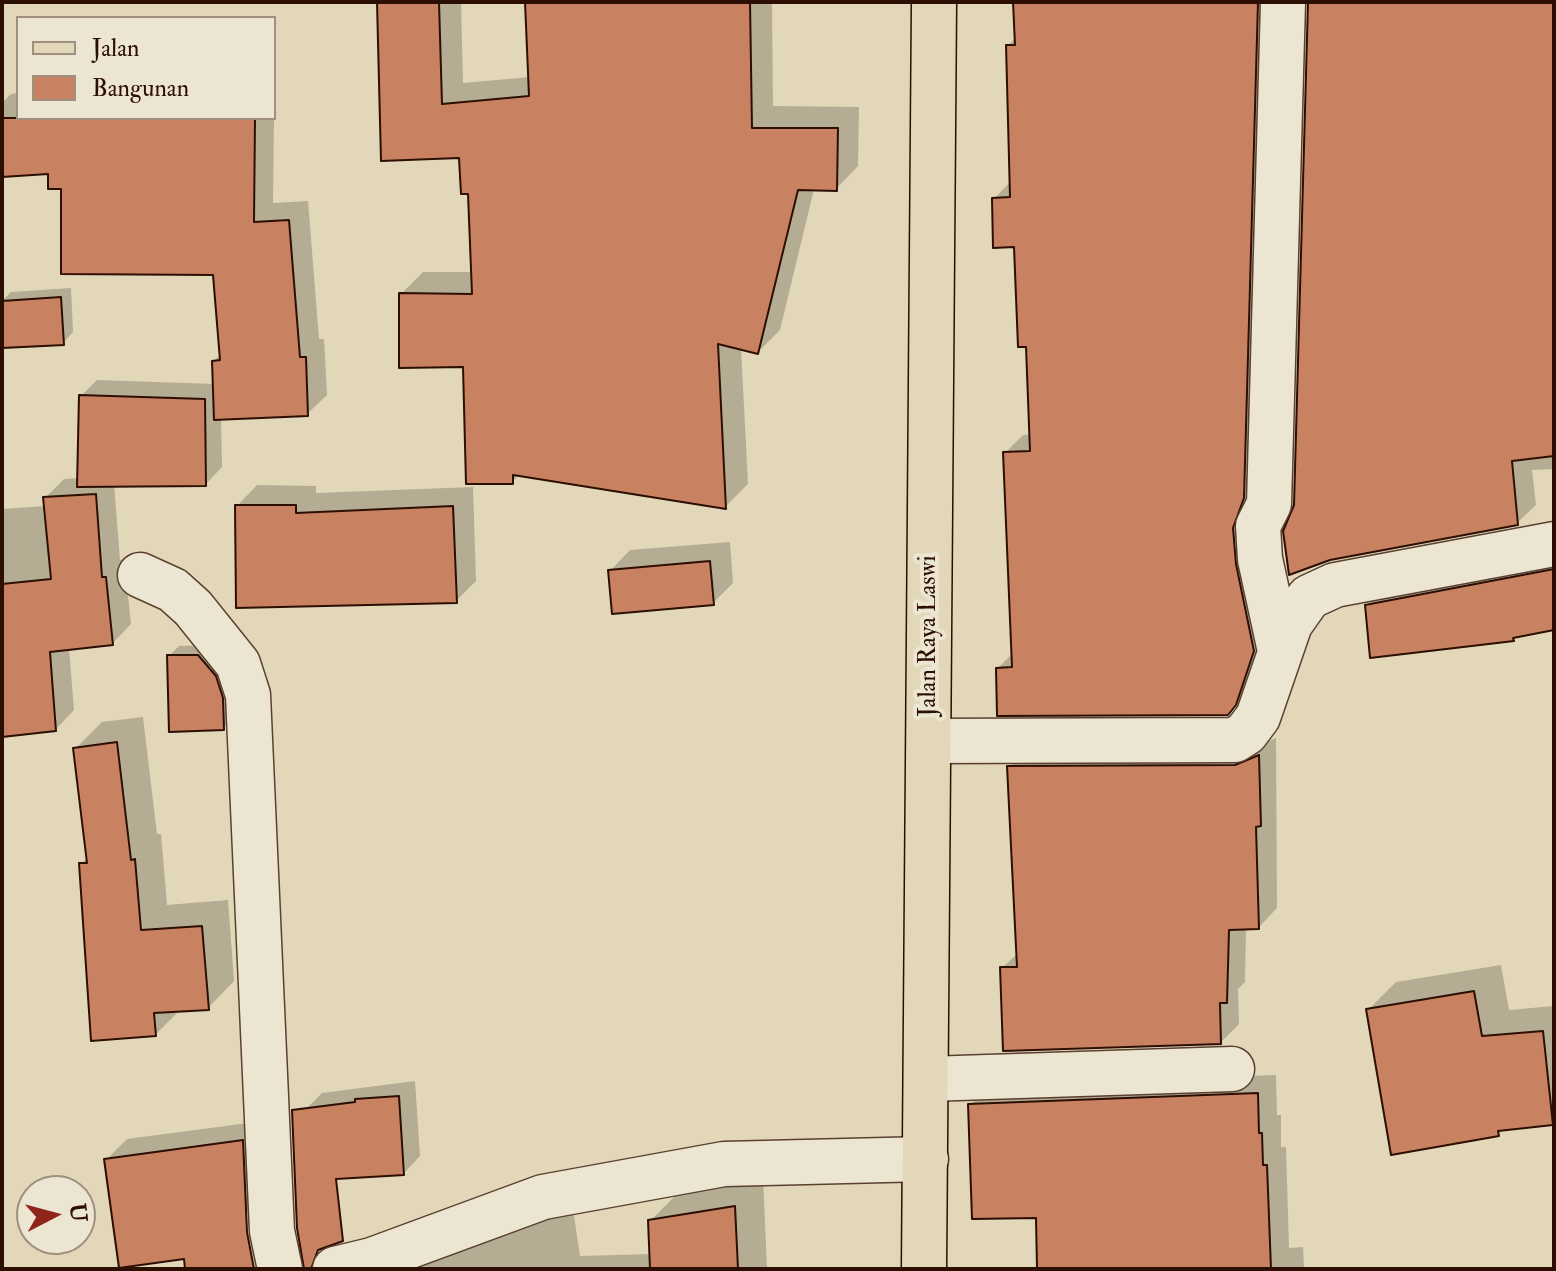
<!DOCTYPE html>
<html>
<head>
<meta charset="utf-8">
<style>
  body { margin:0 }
  #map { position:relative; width:1556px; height:1271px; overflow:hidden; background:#e2d7b8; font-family:"IM FELL Double Pica",serif }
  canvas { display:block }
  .frame { position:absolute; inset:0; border:4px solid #2c0e03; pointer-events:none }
  .legend { position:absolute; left:16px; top:16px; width:260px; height:104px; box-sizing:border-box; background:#ece5d1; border:2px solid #9f8f7f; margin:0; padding:10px 14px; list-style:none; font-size:24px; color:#2c0e03 }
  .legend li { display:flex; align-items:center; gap:16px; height:40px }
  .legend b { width:40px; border:2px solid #9f8f7f }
  .north { position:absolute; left:16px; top:1175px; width:80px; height:80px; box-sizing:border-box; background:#ece5d1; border:2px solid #9f8f7f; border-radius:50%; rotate:84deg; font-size:22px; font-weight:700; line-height:32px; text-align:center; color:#2c0e03 }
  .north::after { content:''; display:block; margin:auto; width:28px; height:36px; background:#8f2418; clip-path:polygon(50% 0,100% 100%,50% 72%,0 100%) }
</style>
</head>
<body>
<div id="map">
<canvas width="1556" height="1271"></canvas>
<div class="frame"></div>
<ul class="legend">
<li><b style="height:10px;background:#e2d7b8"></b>Jalan</li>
<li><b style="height:22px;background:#c88261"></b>Bangunan</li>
</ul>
<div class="north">U</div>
</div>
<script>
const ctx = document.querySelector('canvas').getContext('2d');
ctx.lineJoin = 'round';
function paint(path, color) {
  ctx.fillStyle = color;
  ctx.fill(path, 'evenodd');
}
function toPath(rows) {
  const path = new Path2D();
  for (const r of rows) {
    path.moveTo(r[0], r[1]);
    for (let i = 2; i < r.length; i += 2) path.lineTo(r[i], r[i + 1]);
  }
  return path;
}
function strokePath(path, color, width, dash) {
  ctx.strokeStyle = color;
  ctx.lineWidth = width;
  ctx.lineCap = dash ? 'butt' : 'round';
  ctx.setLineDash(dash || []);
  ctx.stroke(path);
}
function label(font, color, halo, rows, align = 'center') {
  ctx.font = font + ' "IM FELL Double Pica",serif';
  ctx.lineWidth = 8;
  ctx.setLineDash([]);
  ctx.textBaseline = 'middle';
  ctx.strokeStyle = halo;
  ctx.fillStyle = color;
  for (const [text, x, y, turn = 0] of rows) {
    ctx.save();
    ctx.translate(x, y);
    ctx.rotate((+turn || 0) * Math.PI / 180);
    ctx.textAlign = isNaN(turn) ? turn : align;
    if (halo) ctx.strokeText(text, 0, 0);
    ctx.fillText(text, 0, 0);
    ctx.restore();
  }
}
paint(toPath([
  [379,2,461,2,463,83,530,77,527,2,772,2,773,106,859,107,858,166,836,189,814,189,780,330,758,352,741,348,748,484,726,506,520,474,512,482,465,365,401,294,423,272,473,272,470,191,461,156],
  [1015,2,1275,2,1272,631,1246,694,1227,713,998,668,1013,653,1005,453,1023,435,1031,434,1028,345,1016,245,994,199,1011,181,1008,46,1016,37],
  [1309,2,1554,2,1554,469,1532,470,1536,505,1517,523,1296,505],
  [18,93,18,118,274,118,273,203,308,201,319,339,324,339,327,395,307,414,221,418,222,467,206,484,114,484,120,560,124,559,131,624,113,643,69,648,74,710,56,729,2,735,2,509,46,506,45,498,64,479,79,478,81,396,97,380,215,384,214,361,221,354,215,273,63,187,50,171,2,175,2,103,11,94],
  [71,288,73,332,63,343,2,313,2,301,11,292],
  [257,485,316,486,316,493,473,487,476,581,456,601,237,506],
  [730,542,733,583,713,603,610,571,630,550],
  [1554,555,1554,628,1513,639,1367,606,1386,587],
  [209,645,233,718,223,728,169,656,179,646],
  [143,717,157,834,161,834,167,905,228,900,234,981,208,1008,180,1010,155,1035,81,864,88,857,75,749,102,722],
  [1276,738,1277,908,1259,927,1246,927,1245,982,1238,989,1239,1024,1221,1042,1002,968,1019,952,1009,767,1028,748,1255,747],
  [1501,965,1509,1010,1554,1006,1554,1120,1504,1128,1498,1134,1369,1009,1396,982],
  [1276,1075,1277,1115,1281,1115,1281,1147,1286,1147,1289,1248,1303,1247,1304,1269,1039,1269,1037,1216,970,1105,989,1086],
  [415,1081,420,1156,404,1173,306,1109,322,1093],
  [263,1121,266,1194,245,1214,106,1160,127,1139],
  [763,1178,767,1269,360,1269,573,1209,580,1256,651,1254,650,1221,679,1192]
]), '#0003');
const building = toPath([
  [377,2,439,2,442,104,529,96,525,2,750,2,752,128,838,128,837,191,798,190,758,354,718,344,726,509,513,475,513,484,466,484,463,367,399,368,399,293,472,294,468,194,461,194,459,158,381,161,377,2],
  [1013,2,1258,2,1244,498,1233,528,1236,564,1254,651,1236,705,1228,715,997,716,996,668,1012,667,1003,452,1030,451,1026,347,1018,347,1014,247,993,248,992,198,1010,197,1006,45,1015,45,1013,2],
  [1308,2,1554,2,1554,456,1512,461,1518,525,1330,560,1289,575,1283,531,1294,505,1308,2],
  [2,118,255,118,254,222,289,220,300,357,306,357,308,416,214,420,212,361,220,360,213,275,61,274,61,189,48,189,48,174,2,177,2,118],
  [61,297,64,345,2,348,2,301,61,297],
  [79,395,205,399,206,486,77,487,79,395],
  [96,494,102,577,106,577,113,645,50,652,56,731,2,737,2,584,51,579,43,497,96,494],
  [235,505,296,505,296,513,453,506,457,603,236,608,235,505],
  [710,561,714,605,612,614,608,570,710,561],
  [1554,569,1554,630,1513,638,1514,641,1370,658,1365,605,1554,569],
  [167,655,198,655,216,676,223,698,224,730,169,732,167,655],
  [117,742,131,860,135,859,141,930,202,926,209,1010,154,1013,156,1036,91,1041,79,863,87,863,73,748,117,742],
  [1259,755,1261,826,1256,827,1259,929,1229,930,1227,1003,1220,1003,1221,1044,1003,1051,1000,967,1017,967,1007,766,1235,765,1259,755],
  [1474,991,1482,1036,1543,1031,1553,1125,1498,1131,1499,1136,1391,1155,1366,1009,1474,991],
  [1258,1093,1259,1133,1262,1133,1263,1165,1267,1165,1271,1269,1037,1269,1036,1218,972,1219,968,1104,1258,1093],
  [399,1096,404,1175,336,1179,343,1241,318,1250,311,1269,304,1269,297,1228,292,1110,355,1102,355,1099,399,1096],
  [243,1140,247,1232,254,1269,185,1269,184,1259,119,1268,104,1159,243,1140],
  [735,1206,738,1269,650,1269,648,1220,735,1206]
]);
paint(building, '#c88261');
strokePath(building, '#2c0e03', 2);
const minor = toPath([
  [140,575,173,590,193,608,238,664,248,695,272,1231,280,1269],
  [1280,651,1260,559,1258,526,1269,504,1283,2],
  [929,741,1235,740,1246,733,1258,717,1290,624,1309,597,1335,585,1554,544],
  [927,1079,1232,1069],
  [335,1269,372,1260,543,1197,724,1164,926,1159]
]);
const primary = toPath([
  [924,1269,934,2]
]);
strokePath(minor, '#5a4030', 47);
strokePath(primary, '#2c0e03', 47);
strokePath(minor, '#ece5d1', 44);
strokePath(primary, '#e2d7b8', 44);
label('24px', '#2c0e03', '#ece5d1', [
  ["Jalan Raya Laswi",930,636,-90]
]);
</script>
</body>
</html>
